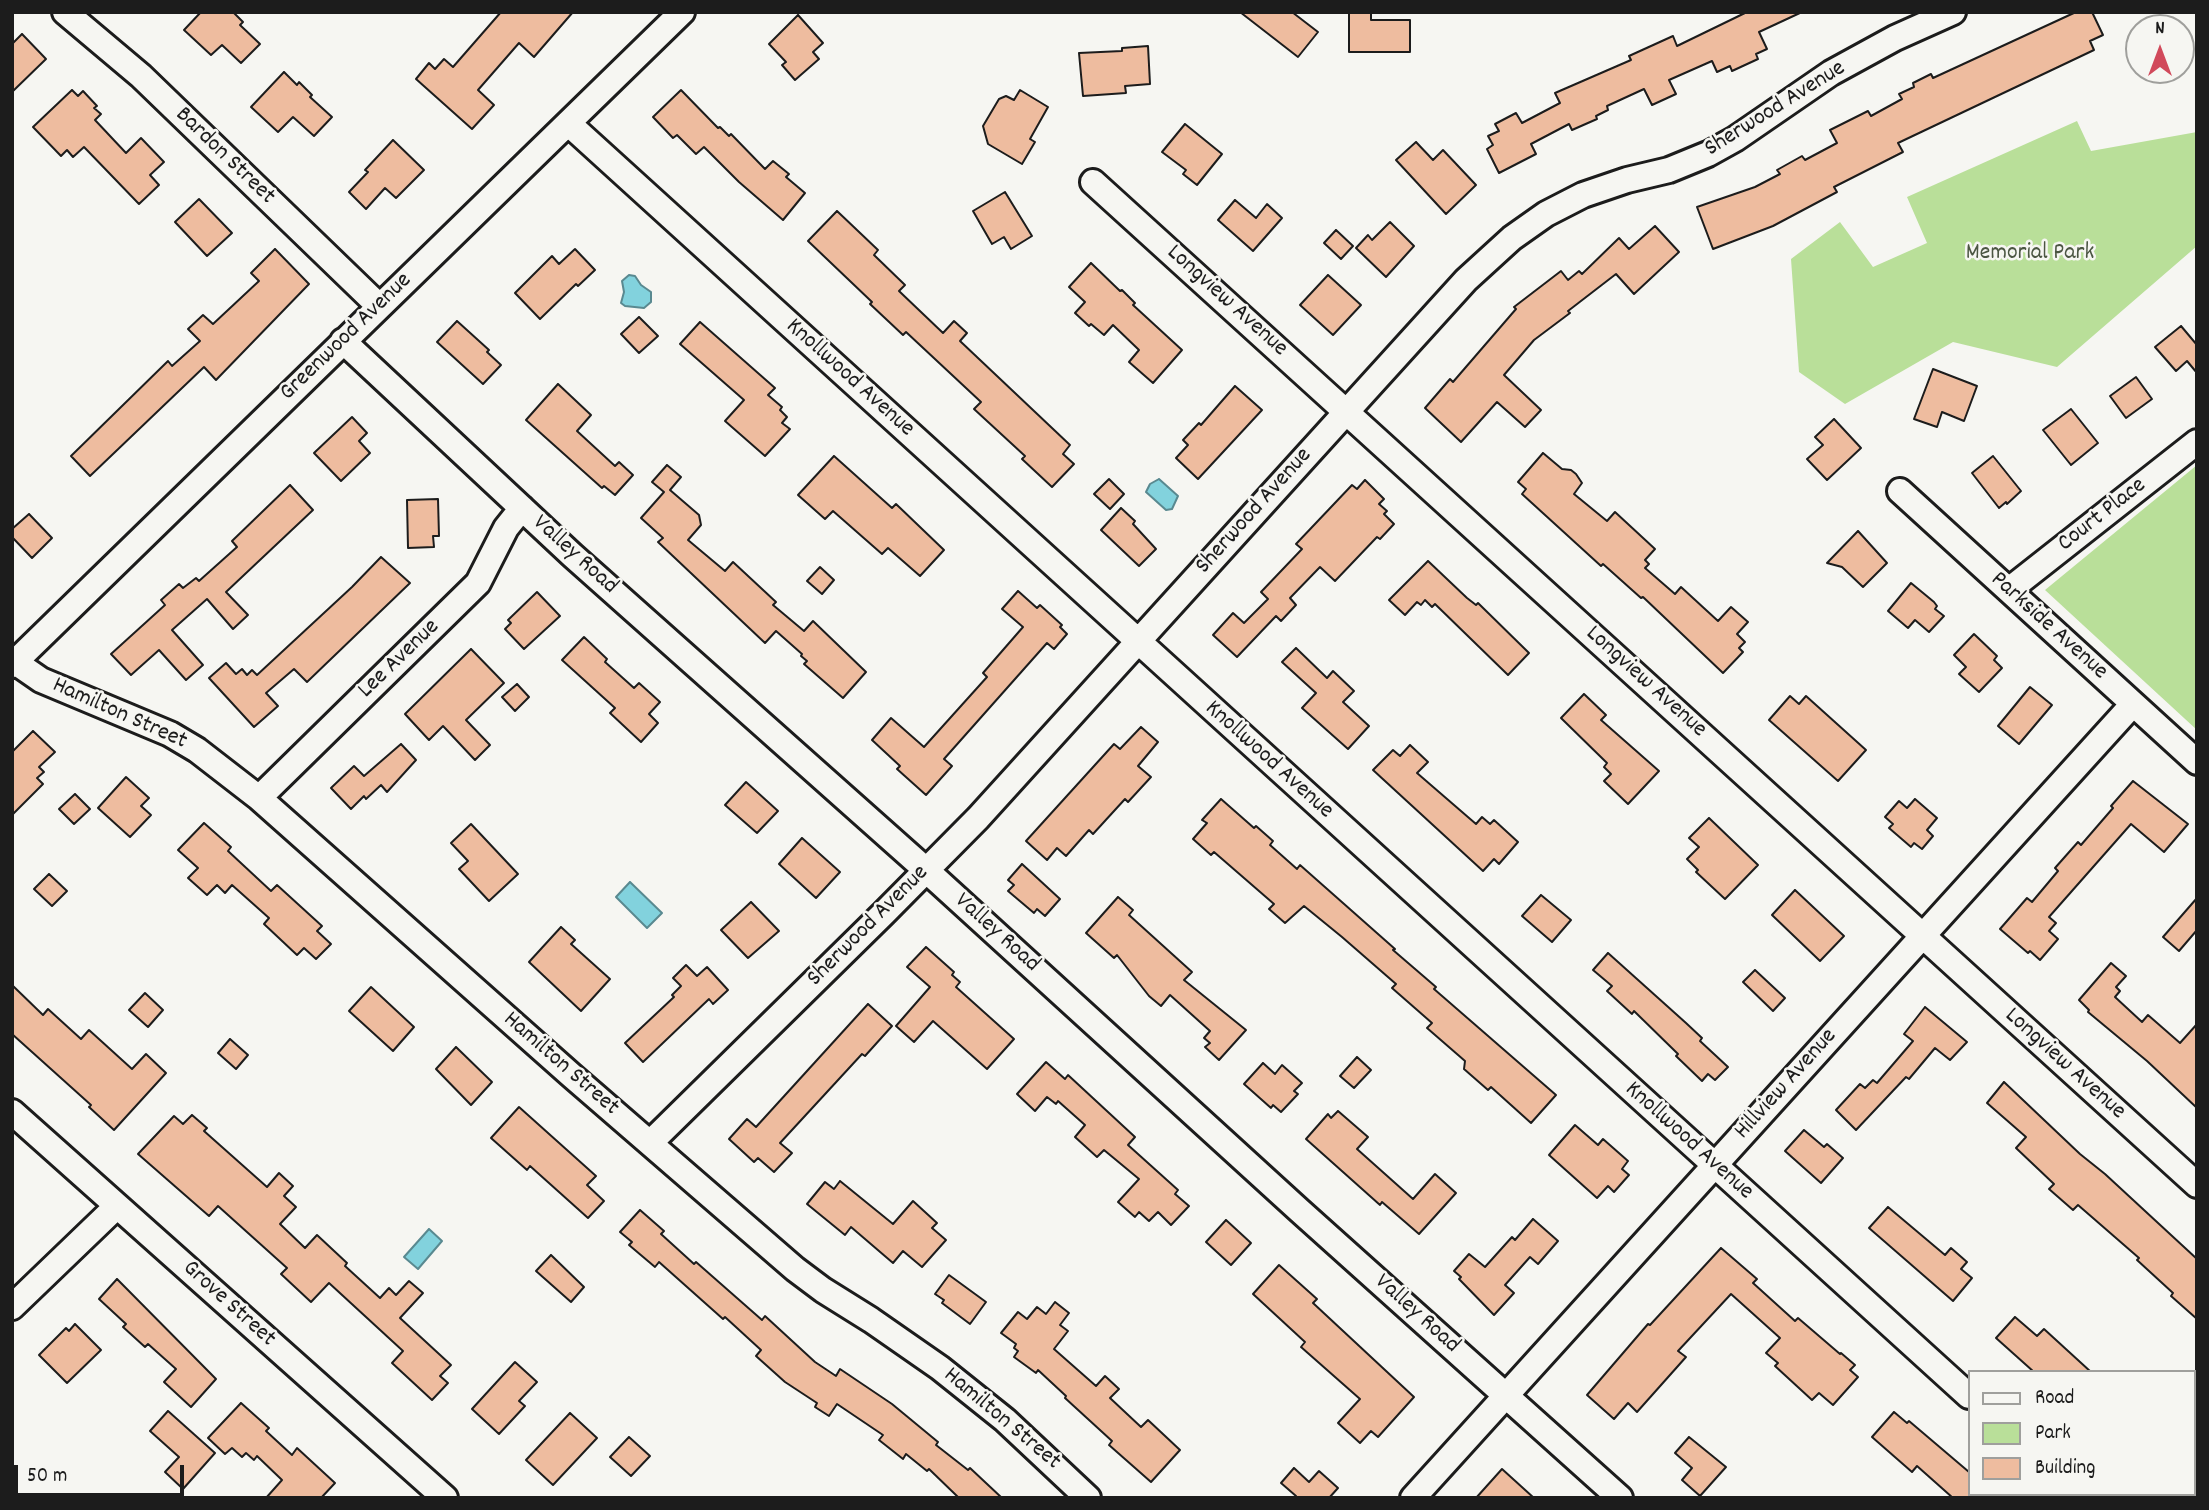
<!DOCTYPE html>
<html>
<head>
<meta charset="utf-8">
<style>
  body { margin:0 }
  #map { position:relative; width:2209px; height:1510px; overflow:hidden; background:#f6f6f2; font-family:Dekko,sans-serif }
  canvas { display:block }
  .frame { position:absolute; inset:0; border:14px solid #1c1c1c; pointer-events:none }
  .legend { position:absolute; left:1968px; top:1370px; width:228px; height:126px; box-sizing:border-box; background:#f6f6f2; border:2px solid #9f9f9c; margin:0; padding:9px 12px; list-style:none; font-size:21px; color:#1c1c1c }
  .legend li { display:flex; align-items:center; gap:14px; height:35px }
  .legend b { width:35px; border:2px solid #9f9f9c }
  .north { position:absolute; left:2125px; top:14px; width:70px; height:70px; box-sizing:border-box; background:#f6f6f2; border:2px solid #9f9f9c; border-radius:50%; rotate:0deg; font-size:19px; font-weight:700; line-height:28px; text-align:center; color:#1c1c1c }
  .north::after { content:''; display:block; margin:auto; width:24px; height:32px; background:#d1495b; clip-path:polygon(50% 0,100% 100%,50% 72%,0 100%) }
  .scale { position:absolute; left:14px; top:1465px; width:170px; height:32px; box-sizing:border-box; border:4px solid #1c1c1c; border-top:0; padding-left:9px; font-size:21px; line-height:24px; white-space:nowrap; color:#1c1c1c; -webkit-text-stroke:5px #f6f6f2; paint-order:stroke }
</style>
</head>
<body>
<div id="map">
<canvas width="2209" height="1510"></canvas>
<div class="frame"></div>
<ul class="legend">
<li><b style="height:9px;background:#f6f6f2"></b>Road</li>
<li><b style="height:19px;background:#b9df99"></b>Park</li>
<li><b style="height:19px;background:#eebc9f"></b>Building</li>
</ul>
<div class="north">N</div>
<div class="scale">50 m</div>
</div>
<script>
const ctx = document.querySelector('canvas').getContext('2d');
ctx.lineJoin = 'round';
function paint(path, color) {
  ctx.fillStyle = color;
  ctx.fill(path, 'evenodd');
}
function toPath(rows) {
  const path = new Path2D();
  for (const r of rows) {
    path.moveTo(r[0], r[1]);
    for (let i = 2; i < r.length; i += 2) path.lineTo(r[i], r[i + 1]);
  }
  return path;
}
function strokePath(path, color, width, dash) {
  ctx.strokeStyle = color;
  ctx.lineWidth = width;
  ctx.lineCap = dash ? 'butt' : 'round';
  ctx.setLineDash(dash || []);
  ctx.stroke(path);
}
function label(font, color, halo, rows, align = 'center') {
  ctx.font = font + ' Dekko,sans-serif';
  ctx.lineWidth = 5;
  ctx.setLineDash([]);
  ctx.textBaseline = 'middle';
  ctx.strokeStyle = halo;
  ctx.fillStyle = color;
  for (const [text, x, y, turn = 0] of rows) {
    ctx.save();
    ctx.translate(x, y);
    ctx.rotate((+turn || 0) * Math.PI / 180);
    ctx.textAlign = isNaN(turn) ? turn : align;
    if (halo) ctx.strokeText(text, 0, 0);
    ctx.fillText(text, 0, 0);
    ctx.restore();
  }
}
paint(toPath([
  [2077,121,2091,151,2197,132,2197,246,2057,367,1953,342,1845,404,1799,372,1791,259,1840,222,1873,267,1927,243,1907,197],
  [2197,465,2197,730,2045,590]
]), '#b9df99');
const water = toPath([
  [629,275,635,276,641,285,651,292,651,302,644,308,625,306,621,303,624,292,622,281,629,275],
  [1159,479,1178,496,1172,509,1166,510,1146,492,1150,484,1159,479],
  [630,882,662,913,647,928,616,897,630,882],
  [429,1229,442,1241,418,1269,404,1257,429,1229]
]);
paint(water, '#82d2dd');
strokePath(water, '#598990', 2);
const building = toPath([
  [201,12,233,12,243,22,240,25,260,44,241,63,222,45,211,55,184,30,201,12],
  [501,12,573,12,534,57,519,43,478,90,494,105,472,129,416,79,429,63,435,69,444,59,453,67,501,12],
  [1240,12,1292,12,1318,32,1298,57,1240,12],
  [1349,12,1371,12,1371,20,1410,20,1410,52,1349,52,1349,12],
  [1747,12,1802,12,1759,32,1767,49,1756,54,1758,59,1732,71,1730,66,1717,72,1712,61,1669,80,1676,94,1652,105,1644,89,1607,106,1608,110,1596,116,1597,119,1572,130,1569,124,1531,144,1536,154,1499,173,1487,149,1493,145,1488,136,1499,131,1495,124,1516,113,1522,123,1560,103,1555,93,1631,60,1629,56,1673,36,1677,46,1747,12],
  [2076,12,2092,12,2103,35,2090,41,2094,50,1898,143,1903,152,1834,187,1837,192,1773,226,1713,249,1697,207,1755,187,1780,174,1777,170,1802,156,1805,160,1837,143,1830,130,1868,111,1871,116,1902,99,1899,94,1914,87,1913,83,1931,74,1933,78,2076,12],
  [798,15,823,43,813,52,819,59,795,80,782,65,786,62,769,44,798,15],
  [22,34,46,59,12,92,12,44,22,34],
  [1148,46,1150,84,1125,86,1126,93,1083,96,1079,53,1122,51,1122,48,1148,46],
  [284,72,297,85,299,82,312,95,310,97,332,117,314,136,293,117,278,132,251,107,284,72],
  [72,90,78,96,83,91,97,106,94,108,101,114,95,120,126,153,141,138,164,162,150,175,159,185,139,204,84,147,73,157,67,150,61,156,33,127,72,90],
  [681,90,718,128,720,127,729,136,731,134,765,169,773,161,789,174,786,177,805,193,783,220,739,182,704,147,696,154,677,135,673,138,653,117,681,90],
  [1020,90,1048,107,1030,139,1035,142,1022,164,988,144,983,126,999,99,1006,96,1014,100,1020,90],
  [1185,124,1222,154,1197,185,1183,174,1186,170,1162,152,1185,124],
  [393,140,424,170,396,198,385,188,366,209,349,192,368,172,365,170,393,140],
  [1416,142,1433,160,1443,150,1476,185,1446,214,1396,160,1416,142],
  [1005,192,1032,236,1011,249,1004,237,992,244,973,211,1005,192],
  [199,199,232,233,207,256,175,222,199,199],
  [1235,200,1256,218,1267,204,1282,218,1253,251,1218,220,1235,200],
  [837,211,878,250,874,255,905,285,899,291,943,333,954,321,967,333,960,341,1070,445,1063,454,1074,464,1052,487,1022,459,1025,456,974,409,981,402,906,332,903,335,870,304,872,302,808,241,837,211],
  [1390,222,1414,246,1386,277,1356,248,1368,235,1372,240,1390,222],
  [1655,226,1679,252,1634,294,1616,274,1568,311,1570,313,1534,340,1504,375,1541,410,1525,427,1497,402,1461,442,1425,408,1450,379,1453,382,1516,309,1514,307,1561,271,1568,280,1579,271,1582,274,1619,238,1629,249,1655,226],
  [1336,230,1353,246,1341,259,1324,243,1336,230],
  [275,249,309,284,216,380,204,367,90,476,71,456,168,361,172,366,200,341,188,329,203,315,213,324,259,281,251,273,275,249],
  [575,249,595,270,578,286,576,284,540,319,515,293,552,256,559,264,575,249],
  [1091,263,1120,291,1122,290,1135,303,1133,305,1182,350,1153,383,1129,362,1139,350,1113,325,1104,335,1091,324,1089,326,1075,313,1085,302,1069,287,1091,263],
  [1328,275,1361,305,1333,335,1300,305,1328,275],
  [639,317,658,336,639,353,621,334,639,317],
  [457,321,489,350,487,352,501,365,483,384,437,342,457,321],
  [700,322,775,388,768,395,782,407,780,410,787,417,782,423,790,429,765,456,725,421,744,400,680,344,700,322],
  [2181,326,2197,345,2197,373,2187,361,2176,371,2155,347,2181,326],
  [1933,369,1977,386,1964,421,1942,412,1937,427,1914,419,1933,369],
  [2136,377,2152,399,2126,418,2110,396,2136,377],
  [558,384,591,415,577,431,615,466,619,462,633,475,615,495,604,486,602,488,526,420,558,384],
  [1235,386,1262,410,1198,479,1176,458,1188,445,1183,440,1199,423,1201,425,1235,386],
  [2071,409,2098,443,2071,465,2043,430,2071,409],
  [352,417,367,433,359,441,370,453,341,481,314,453,352,417],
  [1834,419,1861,448,1827,480,1807,459,1823,445,1815,437,1834,419],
  [1543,453,1562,469,1571,470,1576,474,1582,483,1574,494,1607,521,1615,512,1655,549,1645,560,1649,564,1645,568,1675,594,1681,587,1718,621,1731,607,1748,622,1737,634,1745,642,1739,648,1743,652,1723,673,1643,597,1641,598,1603,564,1601,566,1522,494,1526,489,1518,482,1543,453],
  [834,456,892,508,896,504,944,550,920,576,888,548,882,554,833,511,825,519,798,495,834,456],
  [1993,456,2021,491,2007,504,2006,502,1999,508,1972,473,1993,456],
  [667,465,681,477,670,490,699,515,701,525,688,540,725,571,733,562,776,602,773,605,804,631,813,621,866,672,843,698,804,664,807,661,801,656,802,654,776,631,765,643,658,542,663,538,641,518,664,492,652,482,667,465],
  [1109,479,1124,494,1110,509,1094,494,1109,479],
  [1365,480,1384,499,1379,504,1387,511,1384,514,1394,524,1380,539,1377,537,1335,581,1320,567,1290,598,1296,605,1281,621,1276,616,1237,657,1213,635,1233,613,1244,623,1268,599,1261,592,1302,549,1296,544,1352,485,1357,489,1365,480],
  [290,485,313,510,226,592,248,615,233,629,207,599,172,630,203,665,186,680,159,650,131,675,111,654,165,605,161,600,179,584,183,588,196,578,199,581,237,547,232,541,290,485],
  [438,499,439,536,433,536,434,547,408,548,407,500,438,499],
  [1121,508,1135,521,1133,524,1156,549,1139,566,1101,530,1121,508],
  [29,514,52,538,32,558,12,537,12,529,29,514],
  [1858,531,1887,563,1863,587,1842,567,1827,563,1858,531],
  [381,557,410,583,307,682,294,669,266,693,278,706,254,727,209,678,226,663,236,674,242,669,247,675,252,670,257,675,352,587,381,557],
  [1428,561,1467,598,1476,605,1478,603,1529,653,1508,675,1435,604,1432,607,1425,600,1421,605,1417,602,1405,615,1389,600,1428,561],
  [820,567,834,580,822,594,807,581,820,567],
  [1911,583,1934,602,1937,606,1935,609,1944,616,1929,632,1915,620,1908,628,1888,611,1911,583],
  [1018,591,1037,608,1040,605,1062,625,1060,627,1067,634,1054,649,1047,643,944,759,952,766,926,795,897,769,900,766,872,740,891,718,924,747,987,677,983,673,1023,627,1002,609,1018,591],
  [537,592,560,616,524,649,505,629,511,623,508,620,537,592],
  [1974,634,1997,656,1994,660,2002,668,1979,692,1959,674,1966,667,1954,655,1974,634],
  [584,637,607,659,605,662,634,688,639,683,660,702,649,714,658,723,641,742,610,713,615,708,562,660,584,637],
  [1296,648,1327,678,1333,671,1354,691,1343,702,1369,726,1348,749,1302,708,1316,693,1282,662,1296,648],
  [471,649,504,683,466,720,490,745,475,760,443,726,429,740,405,714,471,649],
  [517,684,529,697,515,711,502,697,517,684],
  [2030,687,2052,705,2019,744,1998,726,2030,687],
  [1584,694,1606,715,1601,720,1659,771,1628,804,1604,781,1611,774,1604,767,1607,763,1561,718,1584,694],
  [1790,696,1799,704,1806,696,1866,750,1838,781,1769,720,1790,696],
  [1141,727,1158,742,1138,766,1151,777,1128,802,1125,799,1093,834,1089,830,1066,856,1057,848,1047,860,1026,841,1114,744,1120,749,1141,727],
  [33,731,55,752,39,767,44,772,37,778,43,784,12,815,12,752,33,731],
  [401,744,416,760,387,792,381,785,366,799,364,796,351,809,331,788,354,766,364,776,401,744],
  [1410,745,1428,762,1417,773,1476,824,1482,817,1490,824,1494,820,1518,842,1499,864,1494,859,1483,871,1373,770,1393,750,1400,756,1410,745],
  [126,777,149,798,141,806,151,815,130,837,98,808,126,777],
  [2133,781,2188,824,2164,852,2131,824,2049,917,2056,923,2049,931,2058,939,2040,960,2030,951,2028,953,2000,929,2027,898,2032,902,2058,871,2055,868,2078,842,2081,845,2113,808,2111,806,2133,781],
  [746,782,778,811,757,833,725,805,746,782],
  [75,794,90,809,74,824,59,809,75,794],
  [1221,799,1254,828,1256,826,1273,841,1270,845,1297,869,1300,865,1395,949,1393,950,1436,987,1434,989,1556,1095,1531,1123,1491,1087,1488,1090,1464,1069,1465,1061,1427,1028,1432,1023,1392,988,1396,984,1342,937,1304,906,1285,923,1269,909,1274,904,1214,852,1211,855,1193,839,1207,823,1202,820,1221,799],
  [1915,799,1937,818,1927,830,1933,836,1922,849,1914,843,1911,847,1889,828,1893,824,1885,817,1899,801,1907,808,1915,799],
  [1709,818,1758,865,1725,899,1696,872,1698,870,1687,859,1699,847,1689,838,1709,818],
  [204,823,231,847,228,851,271,891,277,885,322,926,317,931,331,944,316,959,304,948,297,955,264,924,269,918,232,885,225,893,217,885,207,895,188,878,198,868,178,850,204,823],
  [471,824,518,874,489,901,459,869,468,861,451,843,471,824],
  [802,838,840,872,816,898,779,864,802,838],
  [1022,864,1060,899,1045,916,1037,909,1034,913,1008,891,1014,885,1008,880,1022,864],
  [49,874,67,891,52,906,34,889,49,874],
  [1795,890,1844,936,1820,961,1772,915,1795,890],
  [1541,895,1571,920,1552,942,1522,916,1541,895],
  [1118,897,1133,910,1129,915,1192,972,1184,980,1246,1030,1219,1060,1205,1047,1210,1043,1204,1038,1210,1031,1170,995,1161,1006,1149,996,1117,955,1114,958,1086,933,1118,897],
  [2197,898,2197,930,2179,951,2163,937,2197,898],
  [751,902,779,931,748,958,721,930,751,902],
  [561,927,575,940,571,944,610,979,581,1011,529,962,561,927],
  [926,947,954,972,952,975,960,982,956,987,1014,1039,987,1069,933,1021,914,1042,896,1026,930,987,907,967,926,947],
  [1608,953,1686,1023,1702,1038,1700,1041,1728,1067,1715,1080,1708,1074,1702,1081,1676,1056,1678,1054,1634,1011,1632,1014,1607,991,1612,986,1593,970,1608,953],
  [2111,963,2126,976,2116,987,2120,991,2115,997,2142,1022,2148,1015,2180,1043,2197,1024,2197,1108,2147,1061,2088,1012,2089,1010,2079,1000,2111,963],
  [686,965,697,976,707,967,728,990,713,1004,709,999,643,1062,625,1043,674,997,672,995,681,986,673,978,686,965],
  [1755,970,1785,998,1773,1011,1743,982,1755,970],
  [12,985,43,1015,48,1009,81,1039,89,1030,132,1069,146,1054,166,1073,114,1130,89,1107,91,1105,12,1034,12,985],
  [371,987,414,1027,393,1051,349,1011,371,987],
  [145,993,163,1010,148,1027,129,1010,145,993],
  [868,1004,892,1026,865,1056,862,1054,780,1143,792,1153,774,1172,758,1158,754,1162,729,1139,747,1119,756,1127,868,1004],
  [1925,1007,1967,1042,1950,1060,1935,1048,1909,1079,1906,1077,1856,1130,1836,1110,1860,1084,1865,1088,1873,1080,1877,1083,1913,1041,1904,1034,1925,1007],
  [230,1039,248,1055,236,1069,218,1053,230,1039],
  [456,1047,492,1082,471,1105,436,1069,456,1047],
  [1357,1057,1371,1070,1354,1088,1340,1076,1357,1057],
  [1046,1062,1065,1079,1068,1075,1135,1137,1128,1145,1178,1190,1175,1194,1189,1206,1171,1225,1158,1212,1149,1221,1139,1212,1135,1217,1118,1202,1139,1179,1104,1150,1097,1157,1075,1137,1085,1125,1058,1101,1056,1104,1047,1097,1035,1111,1017,1094,1046,1062],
  [1263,1063,1275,1074,1282,1065,1302,1083,1294,1091,1298,1094,1281,1112,1273,1105,1271,1108,1244,1084,1263,1063],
  [2004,1082,2080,1154,2105,1174,2197,1259,2197,1319,2171,1296,2173,1293,2137,1260,2139,1258,2078,1205,2073,1210,2049,1189,2054,1184,2016,1148,2026,1137,1987,1103,2004,1082],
  [519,1107,596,1176,587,1185,604,1201,588,1218,530,1166,527,1170,491,1138,519,1107],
  [1338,1111,1368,1137,1357,1149,1413,1199,1435,1174,1456,1193,1419,1234,1382,1202,1380,1205,1306,1139,1328,1114,1331,1118,1338,1111],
  [192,1115,207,1128,204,1131,267,1187,279,1173,293,1186,284,1196,296,1207,280,1224,305,1248,317,1235,347,1263,345,1266,380,1298,389,1288,396,1295,409,1281,423,1293,400,1318,451,1365,440,1376,448,1383,432,1400,392,1363,403,1351,329,1283,311,1302,281,1274,287,1268,218,1206,209,1216,138,1154,174,1116,183,1124,192,1115],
  [1575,1125,1598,1145,1603,1139,1628,1161,1622,1169,1629,1175,1614,1192,1608,1186,1597,1198,1549,1155,1575,1125],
  [1804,1130,1824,1147,1827,1144,1843,1158,1821,1183,1785,1151,1804,1130],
  [840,1181,893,1224,913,1201,937,1223,932,1228,946,1240,922,1267,903,1251,893,1263,851,1227,845,1235,807,1204,825,1182,834,1189,840,1181],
  [1888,1207,1945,1255,1951,1248,1967,1262,1961,1269,1972,1278,1953,1301,1869,1228,1888,1207],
  [640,1210,664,1231,661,1234,694,1264,696,1262,762,1320,765,1316,815,1362,836,1376,840,1369,892,1404,938,1442,936,1445,968,1470,970,1468,1002,1498,959,1498,929,1469,927,1471,906,1454,903,1459,879,1440,883,1435,837,1404,829,1416,815,1407,817,1403,785,1382,756,1356,761,1350,725,1317,723,1319,659,1262,655,1267,629,1245,632,1242,620,1232,640,1210],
  [1533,1219,1558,1241,1538,1264,1530,1257,1505,1285,1514,1293,1494,1315,1459,1279,1461,1277,1454,1271,1469,1254,1485,1267,1512,1237,1515,1240,1533,1219],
  [1226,1220,1251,1243,1231,1265,1206,1242,1226,1220],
  [1721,1248,1757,1279,1753,1283,1795,1321,1798,1318,1840,1354,1841,1353,1855,1365,1850,1370,1858,1377,1833,1405,1819,1393,1812,1400,1775,1366,1778,1363,1766,1353,1780,1338,1731,1294,1678,1351,1686,1357,1637,1412,1628,1403,1614,1419,1587,1395,1648,1324,1650,1325,1721,1248],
  [551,1255,584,1287,571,1302,536,1271,551,1255],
  [1279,1265,1317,1299,1313,1303,1414,1397,1378,1437,1371,1431,1360,1443,1338,1423,1360,1399,1301,1347,1305,1342,1253,1294,1279,1265],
  [949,1275,986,1302,970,1324,942,1303,944,1300,935,1294,949,1275],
  [117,1279,216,1379,191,1407,164,1382,176,1369,148,1344,145,1347,123,1327,126,1324,99,1299,117,1279],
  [1055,1302,1069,1313,1060,1325,1068,1331,1054,1349,1096,1386,1105,1376,1119,1389,1110,1398,1141,1427,1148,1420,1180,1450,1151,1482,1109,1445,1112,1441,1065,1398,1066,1396,1038,1370,1036,1373,1014,1357,1018,1351,1014,1348,1016,1344,1001,1333,1018,1312,1027,1319,1037,1307,1046,1314,1055,1302],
  [2015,1317,2037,1336,2044,1329,2091,1372,2034,1372,1996,1338,2015,1317],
  [75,1324,101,1350,67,1383,39,1355,66,1328,69,1331,75,1324],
  [515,1362,537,1382,519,1401,525,1406,499,1434,472,1409,515,1362],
  [241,1403,269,1428,266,1431,292,1455,297,1448,335,1483,321,1498,266,1498,282,1480,257,1456,254,1460,246,1453,242,1457,232,1448,225,1454,208,1438,241,1403],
  [168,1411,215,1453,183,1489,165,1472,179,1457,150,1431,168,1411],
  [1894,1412,1907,1423,1909,1421,1969,1472,1969,1498,1953,1498,1917,1466,1912,1472,1872,1437,1894,1412],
  [570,1413,597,1438,553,1485,526,1460,570,1413],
  [629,1437,650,1456,631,1476,610,1457,629,1437],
  [1689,1437,1726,1467,1700,1496,1682,1480,1692,1468,1675,1453,1689,1437],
  [1294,1468,1309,1482,1319,1471,1338,1488,1329,1498,1295,1498,1296,1496,1281,1483,1294,1468],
  [1502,1469,1534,1498,1476,1498,1502,1469]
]);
paint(building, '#eebc9f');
strokePath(building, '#1c1c1c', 2);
const minor = toPath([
  [65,12,141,76,379,306],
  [569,124,1969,1396],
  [1093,182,2197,1185],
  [343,341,572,555,926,870,1300,1211,1620,1498],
  [1900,491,2197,762],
  [2009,590,2197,442],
  [15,662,41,680,170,734,197,750,259,798,571,1075,795,1269,823,1290,871,1320,940,1368,1005,1420,1088,1498],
  [12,665,682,12],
  [259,798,478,583,506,528,522,508],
  [12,1112,445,1498],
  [650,1143,884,913,978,818,1466,280,1512,238,1546,214,1583,195,1627,180,1669,170,1708,154,1735,139,1831,73,1895,38,1953,12],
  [12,1307,117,1206],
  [2077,1494,2081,1498],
  [1413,1498,2133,704]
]);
strokePath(minor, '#1c1c1c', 30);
strokePath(minor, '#f6f6f2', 24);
label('24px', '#1c1c1c', '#f6f6f2', [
  ["Sherwood Avenue",1776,110,-32],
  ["Bardon Street",224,157,44],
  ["Longview Avenue",1226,302,42],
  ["Greenwood Avenue",347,338,-44],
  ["Knollwood Avenue",849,379,42],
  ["Sherwood Avenue",1255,512,-48],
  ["Court Place",2103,516,-38],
  ["Valley Road",574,556,42],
  ["Parkside Avenue",2048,627,42],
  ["Lee Avenue",400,660,-44],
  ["Longview Avenue",1645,683,42],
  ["Hamilton Street",119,715,24],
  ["Knollwood Avenue",1268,761,42],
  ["Sherwood Avenue",869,927,-45],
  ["Valley Road",996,934,42],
  ["Hamilton Street",560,1065,41],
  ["Longview Avenue",2064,1065,42],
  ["Hillview Avenue",1787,1085,-48],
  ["Knollwood Avenue",1688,1142,42],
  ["Grove Street",228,1305,42],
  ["Valley Road",1416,1315,42],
  ["Hamilton Street",1001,1420,40]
]);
label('24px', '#4b5642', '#f6f6f2', [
  ["Memorial Park",2030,255]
]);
</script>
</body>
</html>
